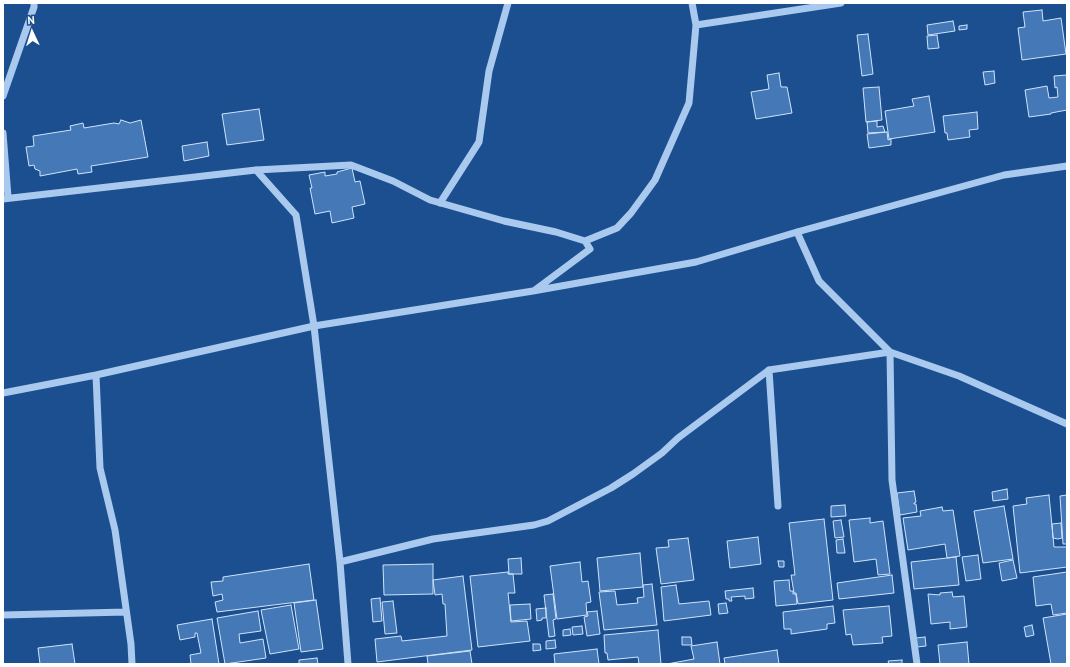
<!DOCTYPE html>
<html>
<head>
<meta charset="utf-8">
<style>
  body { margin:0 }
  #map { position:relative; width:1070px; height:667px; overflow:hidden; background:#1b4f8f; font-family:"PT Sans",sans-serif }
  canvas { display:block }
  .frame { position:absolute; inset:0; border:4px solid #fff; pointer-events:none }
  .north { position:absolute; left:12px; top:12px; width:40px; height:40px; -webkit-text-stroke:3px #1b4f8f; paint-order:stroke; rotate:356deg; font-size:11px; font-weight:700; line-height:16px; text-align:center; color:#fff }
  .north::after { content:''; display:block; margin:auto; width:14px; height:18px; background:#fff; clip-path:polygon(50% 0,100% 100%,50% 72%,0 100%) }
</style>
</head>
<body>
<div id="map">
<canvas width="1070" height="667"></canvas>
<div class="frame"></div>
<div class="north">N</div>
</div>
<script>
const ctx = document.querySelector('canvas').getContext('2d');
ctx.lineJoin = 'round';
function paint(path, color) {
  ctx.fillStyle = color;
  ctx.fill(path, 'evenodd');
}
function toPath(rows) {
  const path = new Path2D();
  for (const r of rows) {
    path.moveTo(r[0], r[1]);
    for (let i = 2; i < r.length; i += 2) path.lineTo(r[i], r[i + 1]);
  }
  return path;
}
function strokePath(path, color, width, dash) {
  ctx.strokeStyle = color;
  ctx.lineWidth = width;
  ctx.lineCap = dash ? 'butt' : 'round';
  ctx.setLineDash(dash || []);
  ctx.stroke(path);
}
const building = toPath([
  [1042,10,1043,21,1061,18,1066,54,1022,60,1018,28,1025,27,1023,12,1042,10],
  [953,21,955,31,928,35,927,25,953,21],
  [967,25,967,29,959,30,959,26,967,25],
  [868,34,873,74,862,76,857,35,868,34],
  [937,35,939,48,928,49,927,36,937,35],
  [994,71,995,83,985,85,983,72,994,71],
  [779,73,781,87,787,87,792,113,756,119,751,92,769,89,767,75,779,73],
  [1067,75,1067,110,1051,113,1051,114,1029,117,1025,90,1047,86,1049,98,1058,97,1057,87,1055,88,1054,76,1067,75],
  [879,87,882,120,866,122,863,88,879,87],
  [929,96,935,132,889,139,885,111,914,106,912,99,929,96],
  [259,109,264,140,227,145,222,114,259,109],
  [977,112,978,129,969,130,970,137,948,140,947,133,945,133,943,116,977,112],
  [121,120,130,123,141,120,148,157,91,166,92,172,78,174,77,169,40,176,40,171,35,169,34,165,29,166,26,147,34,146,33,136,71,130,70,126,83,123,84,128,114,123,119,124,121,120],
  [877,121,877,127,883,126,885,132,868,133,867,122,877,121],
  [887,132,888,140,891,139,891,145,869,148,867,134,887,132],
  [207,142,209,156,184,161,182,146,207,142],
  [352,168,355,182,360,181,365,204,352,207,354,218,332,223,330,211,315,214,310,188,312,188,309,175,325,172,325,176,337,174,337,172,352,168],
  [1007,489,1008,499,993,501,992,492,1007,489],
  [914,491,916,502,914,503,914,504,916,504,917,512,900,515,897,493,914,491],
  [1049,495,1054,547,1067,547,1067,567,1020,573,1013,506,1027,504,1026,498,1049,495],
  [1067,495,1067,544,1063,544,1060,496,1067,495],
  [845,505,846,516,831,517,831,506,845,505],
  [1004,506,1013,559,983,563,974,511,1004,506],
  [942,507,943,511,953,510,960,556,947,558,945,544,908,550,903,518,921,516,920,511,942,507],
  [870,518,870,523,883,521,890,574,878,575,876,559,854,562,849,520,870,518],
  [824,519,833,600,798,604,796,593,794,593,791,575,795,575,789,523,824,519],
  [841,520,844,537,835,538,833,521,841,520],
  [1061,523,1062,538,1058,539,1053,538,1052,524,1061,523],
  [758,537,761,564,730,568,727,541,758,537],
  [688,538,694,580,661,584,656,548,669,547,668,540,688,538],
  [843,539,845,553,837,553,836,540,843,539],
  [640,553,643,587,600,591,597,558,640,553],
  [978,555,981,579,966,581,962,557,978,555],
  [956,557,959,585,914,589,911,562,956,557],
  [521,558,522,574,509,574,508,559,521,558],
  [1013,560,1017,578,1002,581,999,563,1013,560],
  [778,561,784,561,784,567,779,567,778,561],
  [580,562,582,582,588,581,591,602,586,603,587,615,557,619,550,566,580,562],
  [309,564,314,600,217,612,215,602,223,600,222,594,213,596,211,582,223,581,223,577,309,564],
  [433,564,433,594,384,595,383,565,433,564],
  [508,572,508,574,513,574,515,593,508,593,511,622,527,621,530,641,478,647,470,576,508,572],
  [1067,572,1067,613,1053,615,1051,604,1036,606,1033,577,1067,572],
  [892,575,894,593,839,599,837,583,892,575],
  [463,576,472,650,377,662,375,639,401,636,402,641,447,636,445,604,443,604,442,594,435,595,433,580,463,576],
  [789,580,790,591,793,591,793,594,796,594,797,604,776,606,774,581,789,580],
  [652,584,657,625,604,630,599,592,615,591,617,605,638,603,637,598,644,597,643,585,652,584],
  [676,585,679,604,709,601,711,615,664,621,661,587,676,585],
  [753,588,754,598,745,599,745,596,731,597,732,601,729,601,729,599,726,599,725,591,753,588],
  [952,592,953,597,964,596,967,627,950,629,950,622,931,624,928,594,940,595,940,593,952,592],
  [553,594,556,619,553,620,555,636,549,637,544,595,553,594],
  [380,598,382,621,373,622,371,599,380,598],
  [316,600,323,649,301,652,294,603,316,600],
  [393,601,397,633,385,634,382,602,393,601],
  [726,603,728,613,719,614,718,604,726,603],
  [530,604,531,619,511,621,510,605,530,604],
  [291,605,299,649,270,654,261,610,291,605],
  [833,606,835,623,827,624,827,629,791,634,791,629,784,629,783,612,833,606],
  [889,606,892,636,882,637,883,643,853,645,851,634,846,635,843,610,889,606],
  [546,608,546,618,542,618,542,620,537,621,536,609,546,608],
  [258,611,261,631,239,634,240,643,263,639,266,658,225,664,217,618,258,611],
  [597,611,600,634,587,636,584,617,588,616,587,612,597,611],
  [1067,614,1067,664,1051,664,1043,618,1067,614],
  [212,619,219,664,191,664,190,655,201,653,197,633,195,633,195,637,180,640,177,625,212,619],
  [1032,625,1034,635,1026,637,1024,627,1032,625],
  [582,626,583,634,573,635,572,627,582,626],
  [570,629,571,635,563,636,563,630,570,629],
  [658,630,661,664,639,664,638,657,608,660,607,653,605,653,604,635,658,630],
  [682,637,691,637,692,645,682,645,682,637],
  [925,637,926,646,917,647,916,638,925,637],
  [555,640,556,648,546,649,546,641,555,640],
  [717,642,720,664,667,664,694,659,691,646,717,642],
  [967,642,969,664,940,664,938,645,967,642],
  [72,644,75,664,40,664,38,648,72,644],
  [533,644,540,644,541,650,533,651,533,644],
  [597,649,599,664,555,664,554,654,597,649],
  [777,650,779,664,725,664,724,658,777,650],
  [470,651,472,664,428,664,427,656,470,651],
  [317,658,318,664,299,664,299,660,317,658],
  [902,660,902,664,889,664,888,661,902,660]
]);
paint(building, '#4478b7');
strokePath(building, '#cfe3fa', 1);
strokePath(toPath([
  [696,25,841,3],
  [3,96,34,7,34,3],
  [3,133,8,197],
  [256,170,296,215,314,326,340,562,348,664],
  [3,199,256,170,351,165,393,181,430,200,504,221,556,232,585,241],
  [440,203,479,142,489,71,508,3],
  [797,232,819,281,890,352,959,376,1067,424],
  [535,290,590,249,585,241,617,228,631,213,655,180,689,103,696,25,692,3],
  [96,375,100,468,115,530,131,644,132,664],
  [3,393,96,375,314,326,533,291,696,262,797,232,1004,175,1067,166],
  [778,506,769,370,890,352,892,480,917,664],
  [340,562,433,539,534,525,548,521,611,488,633,474,662,453,678,438,769,370],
  [3,615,126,612]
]), '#a9c9ee', 7);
</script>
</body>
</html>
